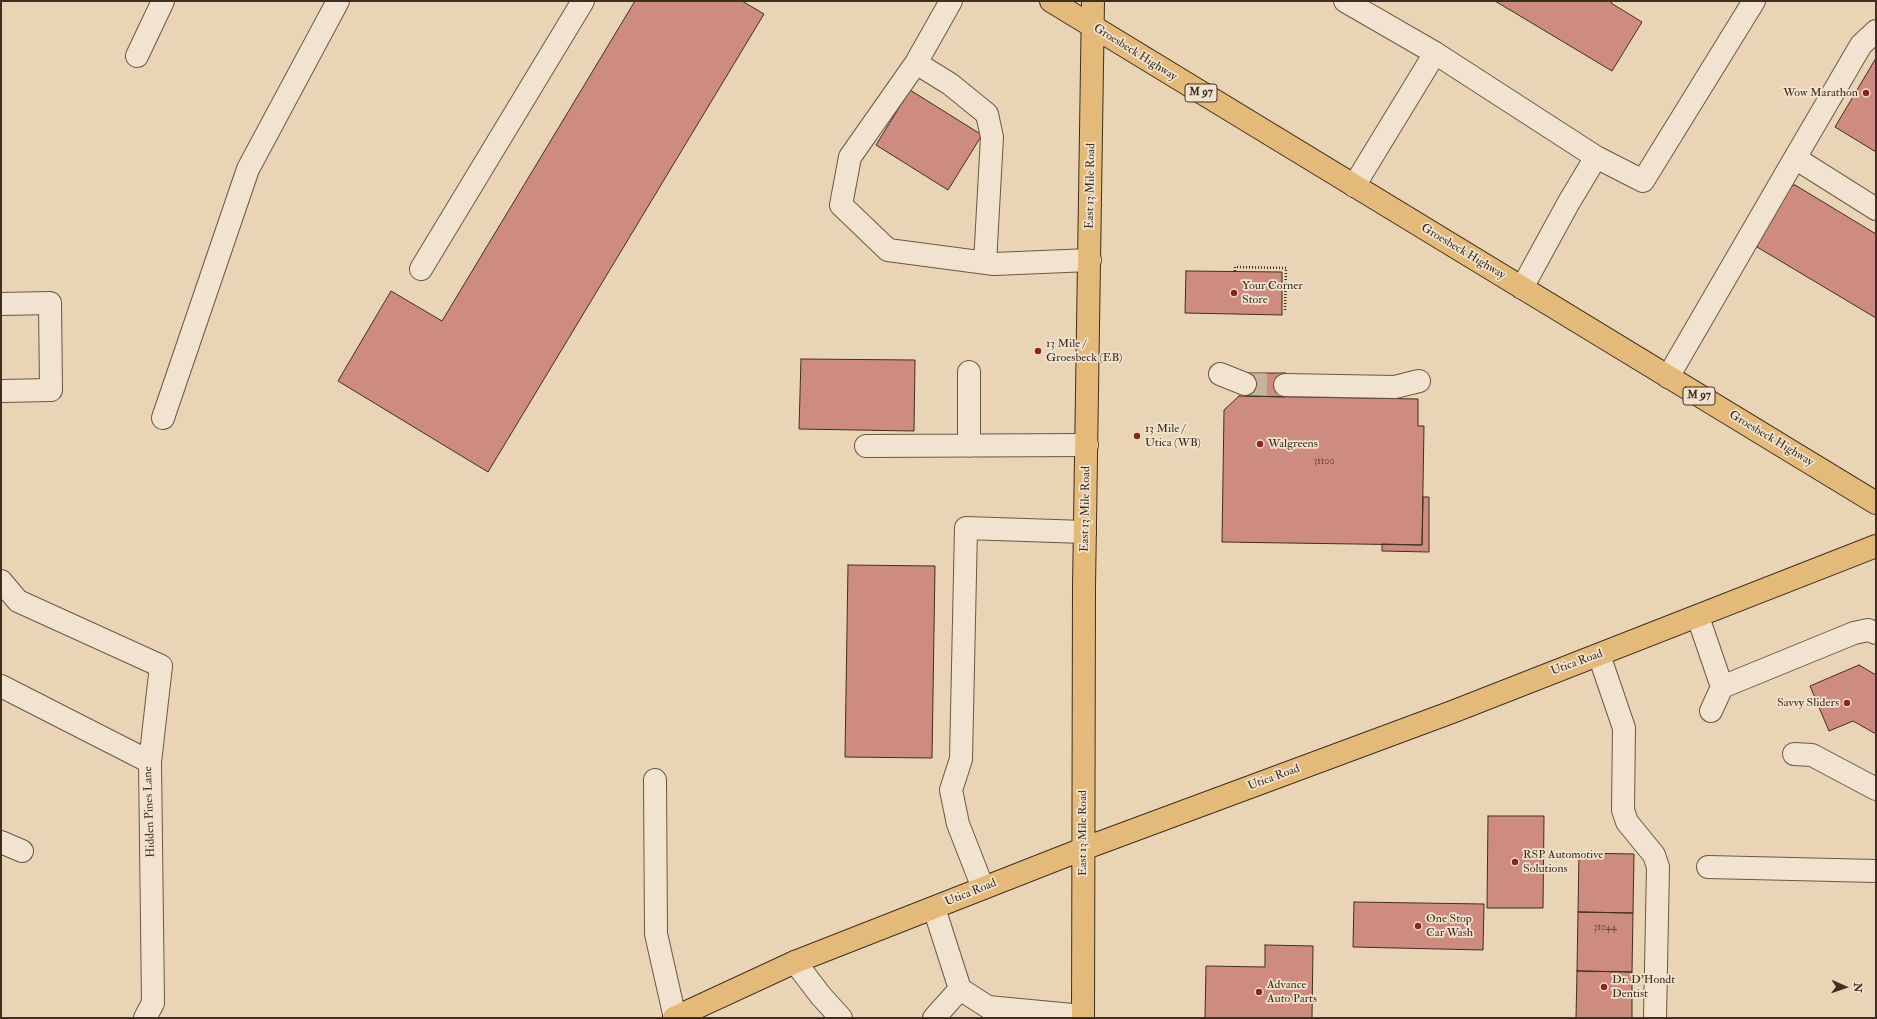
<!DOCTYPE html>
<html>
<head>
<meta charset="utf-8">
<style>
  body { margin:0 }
  #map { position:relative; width:1877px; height:1019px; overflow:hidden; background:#e9d4b5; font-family:"IM FELL Double Pica",serif }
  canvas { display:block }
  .frame { position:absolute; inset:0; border:2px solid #402f1e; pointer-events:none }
  .north { position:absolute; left:1825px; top:967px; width:40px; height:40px; -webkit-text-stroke:3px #f1e3cf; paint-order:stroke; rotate:92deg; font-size:11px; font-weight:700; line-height:16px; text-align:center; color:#402f1e }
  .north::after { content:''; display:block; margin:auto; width:14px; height:18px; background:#402f1e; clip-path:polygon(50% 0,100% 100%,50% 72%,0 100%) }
</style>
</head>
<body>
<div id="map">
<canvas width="1877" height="1019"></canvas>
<div class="frame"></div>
<div class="north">N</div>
</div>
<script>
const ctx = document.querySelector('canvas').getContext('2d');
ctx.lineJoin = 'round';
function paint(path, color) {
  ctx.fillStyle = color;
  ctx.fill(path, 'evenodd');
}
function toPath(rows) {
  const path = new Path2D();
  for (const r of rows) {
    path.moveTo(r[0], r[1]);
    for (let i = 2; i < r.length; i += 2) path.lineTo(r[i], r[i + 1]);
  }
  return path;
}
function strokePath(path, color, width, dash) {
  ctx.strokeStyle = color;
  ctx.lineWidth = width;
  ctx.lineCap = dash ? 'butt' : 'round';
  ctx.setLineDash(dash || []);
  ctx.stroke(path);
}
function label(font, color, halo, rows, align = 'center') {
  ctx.font = font + ' "IM FELL Double Pica",serif';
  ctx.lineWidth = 3.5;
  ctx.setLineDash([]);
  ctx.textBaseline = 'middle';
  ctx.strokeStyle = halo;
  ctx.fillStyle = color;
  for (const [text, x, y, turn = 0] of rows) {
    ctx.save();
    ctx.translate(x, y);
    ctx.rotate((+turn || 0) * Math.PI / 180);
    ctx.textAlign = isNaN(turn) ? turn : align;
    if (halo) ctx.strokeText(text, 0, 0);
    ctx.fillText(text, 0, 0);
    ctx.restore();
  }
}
const building = toPath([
  [635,1,742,1,764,14,488,472,338,381,391,291,442,321,635,1],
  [1495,1,1612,1,1611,3,1642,22,1612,71,1495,1],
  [1876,58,1876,152,1835,127,1876,58],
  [910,90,982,135,948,190,876,145,910,90],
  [1795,185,1876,234,1876,318,1757,247,1755,239,1787,186,1795,185],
  [1186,271,1282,272,1282,315,1185,313,1186,271],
  [801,359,915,360,914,431,799,429,801,359],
  [1246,373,1286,373,1285,397,1245,396,1246,373],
  [1239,396,1418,399,1418,426,1424,426,1422,545,1222,542,1224,410,1239,396],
  [1423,497,1429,497,1429,552,1382,551,1382,544,1422,545,1423,497],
  [848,565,935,566,932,758,845,757,848,565],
  [1859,665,1876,675,1876,734,1853,721,1829,731,1810,686,1859,665],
  [1488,816,1544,816,1543,908,1487,908,1488,816],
  [1579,853,1634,854,1633,913,1578,912,1579,853],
  [1354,902,1484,904,1483,950,1353,947,1354,902],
  [1578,912,1633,913,1632,972,1577,971,1578,912],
  [1265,945,1313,946,1312,1018,1205,1018,1206,966,1265,967,1265,945],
  [1577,971,1632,972,1632,1018,1576,1018,1577,971]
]);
paint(building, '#ce8b80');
strokePath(building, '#402f1e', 1);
strokePath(toPath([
  [1245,384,1285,385]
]), '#c7b397', 22, [22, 11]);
const minor = toPath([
  [951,1,916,63,850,157,841,205,888,250,994,264,1090,260],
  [1345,1,1435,53,1596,157,1643,181,1754,1],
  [137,56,163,1],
  [916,63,950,84,987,114,992,137,985,263],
  [1795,158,1861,45,1876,31],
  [1354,186,1435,53],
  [421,269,583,1],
  [1522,288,1569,202,1596,157],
  [1,304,50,303,51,390,1,391],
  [969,372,969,446],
  [1220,374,1245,384],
  [1668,377,1795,158,1876,209],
  [1285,385,1395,387,1419,381],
  [163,418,248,169,338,1],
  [866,446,1087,445],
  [1,581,18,601,161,666,150,762,153,1003,145,1018],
  [1698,617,1722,687],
  [1599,655,1624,728,1623,810,1627,822,1654,855,1658,867,1655,1018],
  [1,686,150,762],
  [1711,711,1722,687,1854,633,1868,630,1876,633],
  [1794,754,1812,755,1876,789],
  [655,780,656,934,675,1018],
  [1,842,22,851],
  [1708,867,1876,871],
  [983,888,958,824,951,790,961,759,966,528,1085,532],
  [795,962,821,996,841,1018],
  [960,989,988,1007,1083,1016],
  [934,1018,960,989,934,908]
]);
const major = toPath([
  [1051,1,1876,503],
  [674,1018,795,962,1083,849,1452,712,1876,546],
  [1083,1018,1084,587,1093,1]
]);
strokePath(minor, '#6a5844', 24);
strokePath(major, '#402f1e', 24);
strokePath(toPath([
  [1235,271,1235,267,1286,268,1285,312]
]), '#402f1e', 2.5, [1, 2]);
strokePath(minor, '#f1e3cf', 22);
strokePath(major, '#e4ba7a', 22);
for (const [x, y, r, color] of [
  [1866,93,4,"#8f2418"],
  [1234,293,4,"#8f2418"],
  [1038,351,4,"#8f2418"],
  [1137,436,4,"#8f2418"],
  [1260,444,4,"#8f2418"],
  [1847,703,4,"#8f2418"],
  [1515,862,4,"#8f2418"],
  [1418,926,4,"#8f2418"],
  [1604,987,4,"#8f2418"],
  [1259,992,4,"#8f2418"]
]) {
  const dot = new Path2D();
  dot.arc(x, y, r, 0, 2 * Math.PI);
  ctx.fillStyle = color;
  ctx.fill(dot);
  strokePath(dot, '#f1e3cf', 1.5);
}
label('10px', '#644636', null, [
  ["31100",1324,462],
  ["31044",1605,928]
]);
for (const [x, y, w] of [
  [1201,93,32],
  [1699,396,32]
]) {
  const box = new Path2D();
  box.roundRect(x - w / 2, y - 9, w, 18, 3);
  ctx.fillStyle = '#f1e3cf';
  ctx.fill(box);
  strokePath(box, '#402f1e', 1);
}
label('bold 11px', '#402f1e', null, [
  ["M 97",1201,93],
  ["M 97",1699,396]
]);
label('12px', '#402f1e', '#f1e3cf', [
  ["Groesbeck Highway",1135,53,32],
  ["East 13 Mile Road",1091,186,-89],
  ["Groesbeck Highway",1463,252,31],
  ["Groesbeck Highway",1771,439,31],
  ["East 13 Mile Road",1086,509,-89],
  ["Utica Road",1577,663,-20],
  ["Utica Road",1274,778,-20],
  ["Hidden Pines Lane",150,812,-92],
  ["East 13 Mile Road",1083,833,-90],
  ["Utica Road",971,893,-22]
]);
label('12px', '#402f1e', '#f1e3cf', [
  ["Wow Marathon",1858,93,"right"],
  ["Your Corner",1242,286],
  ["Store",1242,300],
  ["13 Mile /",1046,344],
  ["Groesbeck (EB)",1046,358],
  ["13 Mile /",1145,429],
  ["Utica (WB)",1145,443],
  ["Walgreens",1268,444],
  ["Savvy Sliders",1839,703,"right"],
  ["RSP Automotive",1523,855],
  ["Solutions",1523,869],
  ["One Stop",1426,919],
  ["Car Wash",1426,933],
  ["Dr. D'Hondt",1612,980],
  ["Dentist",1612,994],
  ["Advance",1267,985],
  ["Auto Parts",1267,999]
], 'left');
</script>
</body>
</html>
